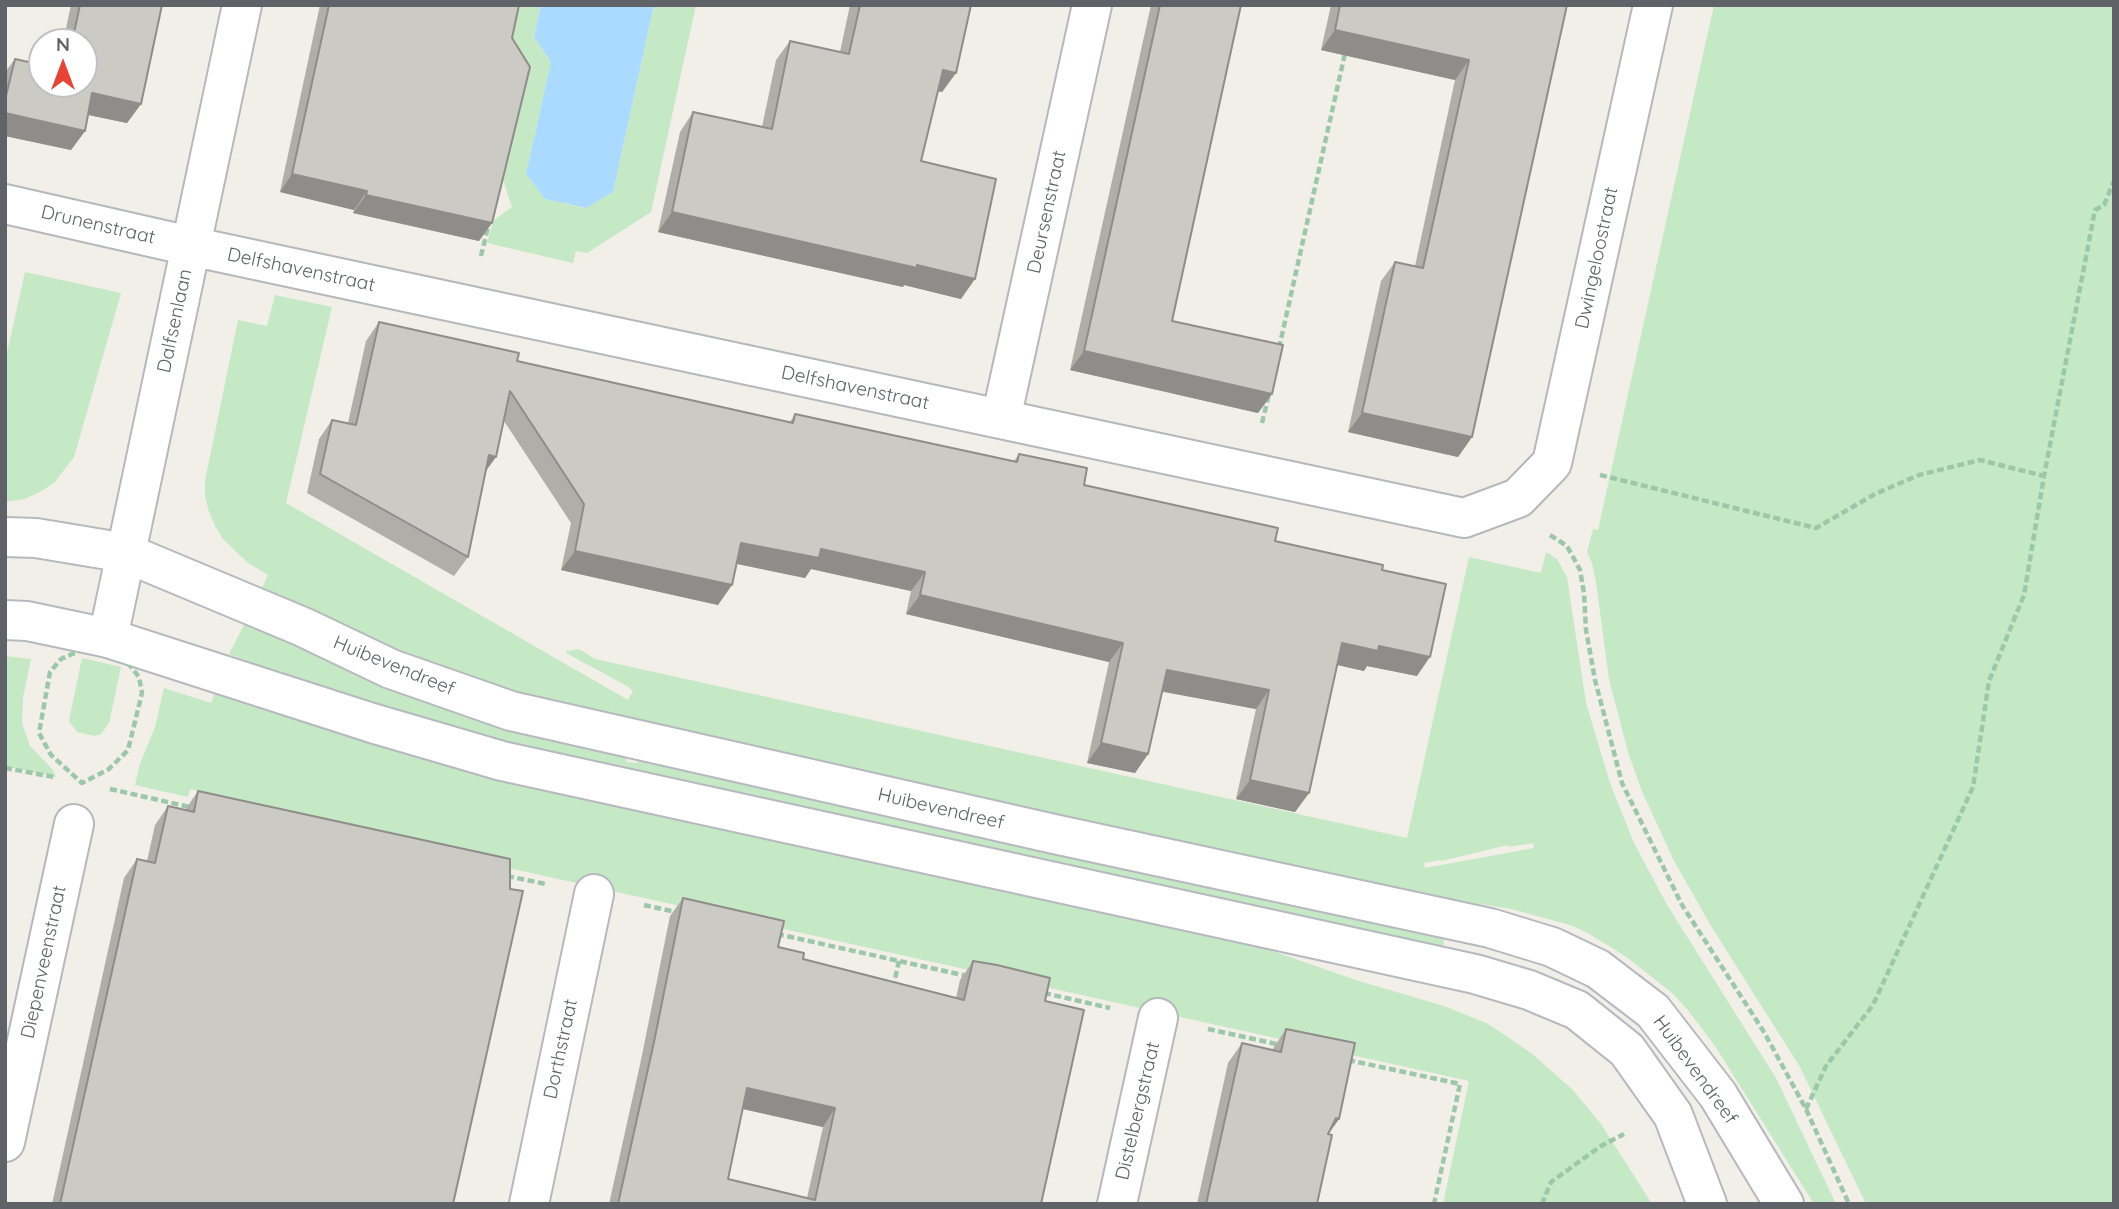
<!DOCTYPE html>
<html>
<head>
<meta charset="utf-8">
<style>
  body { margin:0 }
  #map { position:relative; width:2119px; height:1209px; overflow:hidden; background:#f1efe8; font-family:Quicksand,sans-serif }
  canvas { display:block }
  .frame { position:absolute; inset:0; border:7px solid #5f6368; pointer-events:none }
  .north { position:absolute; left:28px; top:28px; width:70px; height:70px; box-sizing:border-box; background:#fff; border:2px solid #bfc1c3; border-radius:50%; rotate:0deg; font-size:19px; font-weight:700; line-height:28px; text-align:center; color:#5f6368 }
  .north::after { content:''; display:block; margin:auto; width:24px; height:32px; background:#ea4335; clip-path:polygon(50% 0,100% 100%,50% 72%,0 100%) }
</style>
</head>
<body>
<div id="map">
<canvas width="2119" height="1209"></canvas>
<div class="frame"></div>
<div class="north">N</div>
</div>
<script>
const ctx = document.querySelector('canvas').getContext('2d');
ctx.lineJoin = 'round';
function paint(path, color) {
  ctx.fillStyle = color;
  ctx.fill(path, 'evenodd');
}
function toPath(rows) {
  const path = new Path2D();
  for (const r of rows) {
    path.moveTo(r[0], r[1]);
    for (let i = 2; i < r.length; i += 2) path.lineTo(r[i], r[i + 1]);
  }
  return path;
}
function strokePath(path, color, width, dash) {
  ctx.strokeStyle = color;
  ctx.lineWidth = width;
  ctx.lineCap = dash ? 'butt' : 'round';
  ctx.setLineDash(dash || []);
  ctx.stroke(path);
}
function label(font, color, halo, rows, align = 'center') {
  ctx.font = font + ' Quicksand,sans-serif';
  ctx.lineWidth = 5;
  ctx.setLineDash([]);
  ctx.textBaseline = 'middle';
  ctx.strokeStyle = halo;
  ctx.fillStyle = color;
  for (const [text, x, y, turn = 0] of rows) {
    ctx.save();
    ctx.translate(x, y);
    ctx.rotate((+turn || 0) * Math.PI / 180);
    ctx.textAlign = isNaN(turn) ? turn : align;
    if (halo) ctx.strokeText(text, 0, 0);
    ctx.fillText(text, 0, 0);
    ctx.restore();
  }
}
paint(toPath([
  [518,5,541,5,534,37,551,62,526,174,545,199,585,208,613,192,654,5,696,5,651,212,587,253,576,251,573,263,487,243,493,221,512,207,503,180,525,80,508,55],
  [1714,5,2114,5,2114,1204,1866,1204,1800,1067,1711,926,1673,859,1641,789,1628,752,1609,679,1596,582,1592,563,1587,552,1593,529,1598,530],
  [25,272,121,293,74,457,54,483,40,492,25,499,5,502,5,362],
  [275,295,332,307,286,503,628,700,633,691,627,686,566,653,567,651,579,649,595,659,1407,838,1469,557,1541,573,1546,552,1557,559,1567,577,1586,703,1610,783,1634,843,1666,903,1776,1078,1836,1204,1814,1204,1715,1046,1687,1009,1671,992,1625,956,1586,932,1570,925,1511,909,1399,891,484,689,260,593,268,575,248,563,223,539,215,526,209,512,205,496,205,481,238,320,267,326],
  [1533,843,1534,848,1425,868,1424,863,1440,860,1441,861,1508,845,1509,847],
  [246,621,318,656,394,689,627,755,626,762,637,763,639,758,1296,902,1444,938,1443,947,1031,859,492,741,284,675,229,654],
  [5,656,31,659,23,698,22,723,30,746,53,770,56,777,5,766],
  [82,658,121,667,109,723,101,734,95,736,77,732,69,721],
  [219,683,1249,943,1359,981,1444,1006,1486,1023,1502,1033,1531,1053,1572,1089,1601,1124,1652,1204,1443,1204,1469,1081,324,827,292,812,232,800,232,798,190,789,188,797,135,785,140,764,155,727,164,688,211,703]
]), '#c5e8c5');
paint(toPath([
  [541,5,654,5,613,192,586,208,545,199,526,174,551,62,534,37]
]), '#aadaff');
const street = toPath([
  [5,204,190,246,1464,518,1518,498,1552,463,1653,5],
  [1001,419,1092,5],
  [108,638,242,5],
  [5,1142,74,824],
  [529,1204,594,894],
  [1117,1204,1158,1018]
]);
const secondary = toPath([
  [5,537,36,538,126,553,303,627,391,669,511,711,1054,834,1490,928,1552,947,1598,969,1653,1011,1718,1095,1784,1204],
  [5,620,27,621,108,638,372,723,502,761,1475,974,1529,990,1577,1010,1627,1050,1673,1115,1707,1204]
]);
strokePath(street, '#b5b8bc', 42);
strokePath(secondary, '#b6babf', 42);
strokePath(toPath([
  [481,256,488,227],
  [1279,348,1346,49],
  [1262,423,1269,394],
  [1600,475,1816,528,1875,494,1919,475,1980,460,2044,476],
  [1550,535,1567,546,1580,570,1584,593,1586,630,1595,680,1622,783,1682,905,1764,1032,1806,1109,1849,1204],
  [108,638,139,677,142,693,128,750,109,769,82,783,51,755,39,733,50,672,61,659,108,638],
  [5,768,54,777],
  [110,789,194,808],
  [507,876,546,884],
  [644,905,676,912],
  [777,934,967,976],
  [893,988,899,961],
  [1044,993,1110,1008],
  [1208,1029,1281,1045],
  [1348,1060,1460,1084,1434,1204],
  [1806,1109,1826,1066,1873,1005,1973,787,1989,681,2024,595,2044,476,2095,210,2104,205,2114,181],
  [1542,1204,1551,1182,1601,1146,1624,1134]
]), '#9cc7a9', 4.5, [7, 3.5]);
strokePath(street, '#fff', 38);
strokePath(secondary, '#fff', 38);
paint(toPath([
  [71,5,162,5,141,104,127,123,88,115,85,131,71,150,5,136,5,72,15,59,84,84,84,42,63,42],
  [320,5,519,5,512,38,492,223,479,241,353,213,354,210,280,192],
  [850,5,971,5,956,73,942,92,937,91,921,161,961,299,904,285,903,287,658,232,680,132,693,112,762,127,776,60,790,41,840,52],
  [1151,5,1241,5,1172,321,1272,394,1258,413,1070,370],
  [1331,5,1567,5,1472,437,1458,457,1348,432,1381,281,1395,262,1415,266,1455,80,1321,50],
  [379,322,517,361,790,422,795,414,1014,461,1019,454,1084,485,1275,541,1382,570,1417,676,1367,666,1364,671,1337,665,1309,793,1295,812,1236,799,1256,709,1162,691,1148,754,1135,773,1087,763,1109,662,906,614,911,591,811,569,805,578,737,564,718,605,561,570,571,523,504,421,496,457,485,472,468,557,454,576,307,493,319,439,332,420,348,423,366,341],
  [198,791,453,1204,52,1204,124,878,137,859,147,861,155,825,168,806,185,810],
  [683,898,803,959,956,998,960,980,973,961,1045,1001,1041,1204,609,1204,641,1060,670,916],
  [743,1109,823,1127,807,1198,728,1179],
  [1286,1029,1339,1119,1328,1134,1317,1204,1197,1204,1228,1063,1242,1043,1272,1050]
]), '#afaea9');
paint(toPath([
  [1335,30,1469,60,1455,80,1321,50],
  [943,70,956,73,942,92,929,89],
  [92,93,141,104,127,123,79,113],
  [5,113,85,131,71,150,5,136],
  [292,174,367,191,354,210,280,192],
  [366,195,492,223,479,241,353,213],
  [672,212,917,265,975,279,961,299,904,285,903,287,658,232],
  [1084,351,1272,394,1258,413,1070,370],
  [1362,413,1472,437,1458,457,1348,432],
  [489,455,496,457,482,476],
  [741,543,821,549,925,572,911,591,811,569,805,578,728,562],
  [575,551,732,585,718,605,561,570],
  [920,595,1123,643,1109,662,906,614],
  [1342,643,1379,646,1430,657,1417,676,1367,666,1364,671,1329,663],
  [1167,670,1269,690,1256,709,1153,690],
  [1101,743,1148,754,1135,773,1087,763],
  [1250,780,1309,793,1295,812,1236,799],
  [747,1088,835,1108,823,1127,734,1107],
  [1336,1118,1339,1119,1325,1139]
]), '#8f8d8a');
const building = toPath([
  [80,5,162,5,141,104,92,93,85,131,5,113,5,100,15,59,42,65,42,84,84,84,84,42,72,42,80,5],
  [329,5,519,5,512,38,530,67,492,223,366,195,367,191,292,174,329,5],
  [860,5,971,5,956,73,943,70,921,161,996,179,975,279,917,265,917,268,672,212,693,112,772,129,790,41,849,54,860,5],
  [1160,5,1241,5,1172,321,1283,345,1272,394,1084,351,1160,5],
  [1340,5,1567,5,1472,437,1362,413,1395,262,1423,268,1469,60,1335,30,1340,5],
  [379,322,519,353,517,361,793,423,795,414,1017,462,1019,454,1087,468,1084,485,1278,528,1275,541,1383,565,1382,570,1446,584,1430,657,1379,646,1378,651,1342,643,1309,793,1250,780,1269,690,1167,670,1148,754,1101,743,1123,643,920,595,925,572,821,549,819,558,741,543,732,585,575,551,584,504,510,391,496,457,489,455,468,557,320,474,332,420,356,425,379,322],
  [198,791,510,859,510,889,523,891,453,1204,60,1204,137,859,155,863,168,806,194,812,198,791],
  [683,898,784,921,778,947,804,953,803,959,964,1000,973,961,997,965,1050,978,1045,1001,1084,1010,1041,1204,618,1204,654,1042,683,898],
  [747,1088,835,1108,815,1200,728,1179,747,1088],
  [1286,1029,1355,1043,1339,1119,1336,1118,1328,1134,1332,1135,1317,1204,1206,1204,1242,1043,1281,1052,1286,1029]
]);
paint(building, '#cccac5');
strokePath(building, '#8f8d8a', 2);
label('19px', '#5f6368', '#fff', [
  ["Deursenstraat",1047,212,-78],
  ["Drunenstraat",98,225,13],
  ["Dwingeloostraat",1597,258,-78],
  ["Delfshavenstraat",301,270,12],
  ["Dalfsenlaan",175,321,-78],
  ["Delfshavenstraat",855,388,12],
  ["Huibevendreef",394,666,22],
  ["Huibevendreef",941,809,13],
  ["Diepenveenstraat",44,962,-78],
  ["Dorthstraat",561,1049,-78],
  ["Huibevendreef",1695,1070,54],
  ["Distelbergstraat",1138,1111,-77]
]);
</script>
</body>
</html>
